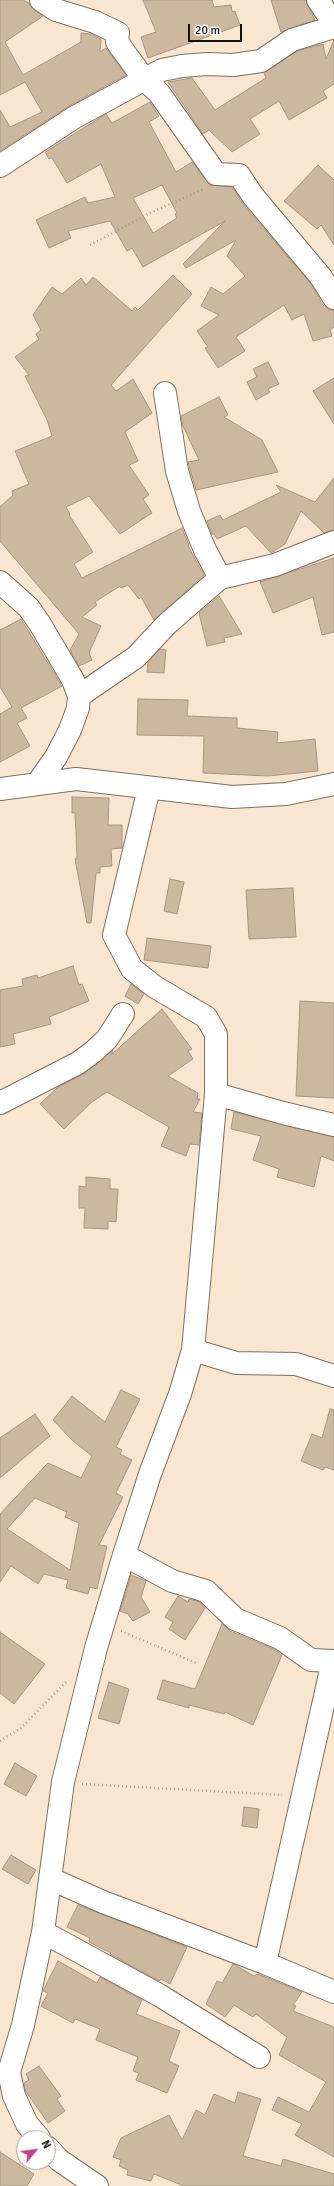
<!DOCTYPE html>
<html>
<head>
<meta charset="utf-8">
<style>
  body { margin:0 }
  #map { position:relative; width:334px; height:2186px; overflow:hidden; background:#f9e6d1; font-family:Signika,sans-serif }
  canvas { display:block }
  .north { position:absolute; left:16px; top:2130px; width:40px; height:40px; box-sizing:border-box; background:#fff; border:1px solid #a29f9c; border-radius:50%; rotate:61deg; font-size:11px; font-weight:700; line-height:16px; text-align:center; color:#161008 }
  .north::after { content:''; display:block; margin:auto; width:14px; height:18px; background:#c34086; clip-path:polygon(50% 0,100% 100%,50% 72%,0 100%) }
  .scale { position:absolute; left:188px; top:24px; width:54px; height:18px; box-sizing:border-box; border:2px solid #161008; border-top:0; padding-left:5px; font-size:12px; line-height:14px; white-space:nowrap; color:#161008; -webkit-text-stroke:3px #fff; paint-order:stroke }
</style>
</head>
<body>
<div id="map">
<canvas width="334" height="2186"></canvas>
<div class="north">N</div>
<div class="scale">20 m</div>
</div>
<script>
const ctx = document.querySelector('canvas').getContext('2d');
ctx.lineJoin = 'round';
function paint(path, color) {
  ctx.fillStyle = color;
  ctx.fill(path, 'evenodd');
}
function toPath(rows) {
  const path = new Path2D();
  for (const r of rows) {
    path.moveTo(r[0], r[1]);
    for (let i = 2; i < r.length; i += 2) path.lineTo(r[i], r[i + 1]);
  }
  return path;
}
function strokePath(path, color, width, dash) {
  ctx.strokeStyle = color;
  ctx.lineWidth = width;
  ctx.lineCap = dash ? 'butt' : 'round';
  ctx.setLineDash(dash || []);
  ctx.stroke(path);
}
const building = toPath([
  [0,0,23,0,29,3,34,10,43,16,5,42,23,75,81,42,81,33,91,34,101,39,100,52,106,48,126,75,69,106,0,151,0,110,10,127,42,112,25,82,0,95,0,0],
  [143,0,212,0,214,7,231,5,232,12,235,11,240,25,148,58,141,37,156,32,143,0],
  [271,0,306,0,315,20,281,32,271,0],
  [334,40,334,84,323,91,327,98,289,120,279,101,250,119,260,134,232,152,209,130,203,134,168,82,192,78,215,110,266,78,264,73,297,51,323,44,326,59,334,40],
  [150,102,159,116,149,122,176,172,192,162,210,185,232,187,243,204,311,284,323,305,328,309,334,310,334,327,330,330,332,336,313,341,304,314,292,320,284,305,236,337,245,351,218,368,205,348,208,347,197,331,219,315,201,306,211,287,223,294,245,276,227,256,236,240,186,268,183,264,225,221,143,267,132,248,127,251,110,221,68,231,71,238,49,248,36,220,85,197,88,203,115,197,101,164,67,183,52,158,49,159,45,152,106,114,112,123,150,102],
  [162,185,177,213,175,214,177,218,153,233,133,198,162,185],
  [318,165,334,180,334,245,321,225,317,229,284,201,318,165],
  [173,275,192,294,111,385,116,391,133,379,152,413,125,432,138,461,129,465,149,495,143,499,152,513,120,534,89,496,66,507,70,514,69,515,93,552,74,564,82,578,182,528,189,545,188,546,204,575,154,620,141,597,139,599,128,585,121,588,120,586,95,602,97,605,82,617,101,626,89,653,92,660,79,666,70,650,79,634,0,541,0,507,13,495,12,491,29,484,15,451,52,436,47,420,25,376,29,375,15,357,39,339,36,334,41,330,33,315,52,287,62,294,81,278,86,285,93,277,132,311,135,307,138,310,173,275],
  [268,362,279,384,268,389,270,392,256,400,247,382,257,377,253,369,268,362],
  [334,378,334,424,313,391,334,378],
  [219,397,228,415,224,417,262,440,278,472,196,490,188,462,199,460,183,426,181,416,219,397],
  [334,478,334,530,324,533,301,511,285,544,271,553,246,526,217,539,214,534,212,534,207,521,220,515,223,520,281,492,276,485,315,502,334,478],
  [334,558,334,632,322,635,313,597,273,613,260,582,334,558],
  [219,596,242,634,224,638,225,642,207,646,199,613,219,596],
  [21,619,62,686,21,708,27,718,17,723,30,746,0,762,0,714,12,707,0,687,0,630,21,619],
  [160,649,166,650,164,673,147,672,148,662,160,649],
  [138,699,188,700,187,716,237,718,237,728,278,732,277,743,315,739,318,771,268,776,203,773,204,736,137,735,138,699],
  [72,797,109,798,108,825,122,825,122,848,111,849,112,866,100,867,100,873,96,873,91,923,87,923,75,859,77,858,76,831,75,813,72,813,72,797],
  [170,879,184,882,177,914,164,911,170,879],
  [293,888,296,937,249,939,246,890,293,888],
  [147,938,211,946,208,968,144,960,147,938],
  [73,966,79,985,82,984,89,1001,49,1017,51,1024,13,1034,15,1044,0,1047,0,990,23,986,22,979,37,975,38,978,73,966],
  [131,984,144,994,138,1004,125,996,131,984],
  [300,1001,334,1003,334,1098,296,1096,300,1001],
  [162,1009,192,1049,188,1051,193,1059,168,1076,198,1093,197,1099,200,1099,193,1112,202,1113,199,1145,190,1144,186,1156,161,1146,169,1127,107,1092,92,1102,64,1129,40,1104,57,1088,85,1073,113,1050,111,1055,162,1009],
  [234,1112,334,1137,334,1161,321,1156,314,1187,277,1177,279,1169,253,1160,261,1136,231,1129,234,1112],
  [86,1177,110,1179,110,1189,118,1189,116,1222,108,1221,108,1229,84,1228,85,1208,79,1208,79,1186,86,1187,86,1177],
  [121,1390,140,1399,116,1447,122,1450,120,1454,132,1460,116,1493,123,1497,99,1545,107,1546,97,1589,90,1587,88,1594,66,1588,68,1580,44,1574,38,1584,11,1566,0,1582,0,1514,48,1463,81,1478,92,1456,72,1440,53,1420,72,1396,105,1422,121,1390],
  [35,1498,67,1512,65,1517,79,1523,70,1570,7,1529,35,1498],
  [330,1409,334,1410,334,1470,325,1467,323,1470,301,1461,312,1434,322,1438,330,1409],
  [35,1414,50,1436,0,1478,0,1438,35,1414],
  [131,1575,146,1581,141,1597,150,1612,133,1621,128,1614,120,1611,131,1575],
  [178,1596,188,1602,189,1599,200,1602,205,1608,185,1640,169,1629,173,1622,165,1617,178,1596],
  [222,1624,230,1631,274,1649,282,1655,253,1725,225,1712,224,1714,189,1705,189,1708,157,1699,163,1680,195,1689,222,1624],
  [0,1632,45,1664,14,1704,0,1693,0,1632],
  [109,1682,129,1689,119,1724,98,1718,109,1682],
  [15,1763,37,1776,26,1796,4,1784,15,1763],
  [244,1807,259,1809,257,1828,242,1826,244,1807],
  [11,1855,36,1870,28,1884,2,1869,11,1855],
  [78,1905,187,1947,170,1984,161,1979,159,1981,110,1954,111,1953,89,1942,90,1938,67,1927,78,1905],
  [58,1961,97,1983,100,1977,142,2000,136,2014,180,2031,169,2061,179,2066,167,2093,136,2080,139,2073,133,2071,138,2057,96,2040,100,2029,75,2019,73,2023,41,2006,48,1993,43,1991,58,1961],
  [233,1964,254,1976,258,1974,302,1992,293,2005,296,2006,293,2011,334,2027,334,2157,295,2135,302,2124,272,2110,278,2097,309,2112,326,2082,279,2055,287,2037,256,2014,253,2017,234,2005,225,2017,206,2004,217,1981,222,1983,233,1964],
  [39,2066,61,2096,57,2099,65,2111,48,2123,25,2090,24,2083,29,2080,26,2074,39,2066],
  [238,2092,261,2099,243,2156,281,2166,283,2159,334,2174,334,2186,184,2186,154,2174,151,2181,127,2175,128,2170,119,2166,121,2160,113,2157,121,2138,169,2115,182,2140,196,2110,205,2115,214,2094,235,2103,238,2092],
  [0,2152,34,2174,27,2186,0,2186,0,2152]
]);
paint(building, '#ccb79f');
strokePath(building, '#a89683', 1);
const minor = toPath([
  [41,0,56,10,95,22,118,33,117,42,144,79,159,93,216,174,239,175,253,196,321,277,334,298],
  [318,0,334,24],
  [0,166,75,117,162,70,182,66,207,64,233,65,261,61,292,40,334,27],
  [165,393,177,471,189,511,205,550,220,578],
  [0,582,29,608,40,624,73,680,79,696,78,708,70,730,56,757,37,784],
  [79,696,136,657,167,624,220,578,275,565,334,542],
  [0,789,76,779,232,797,286,794,334,784],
  [216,1094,283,1113,334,1125],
  [0,1103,78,1063,93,1052,107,1039,123,1014],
  [193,1350,236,1363,296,1364,334,1376],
  [124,1555,172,1581,206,1591,235,1619,280,1638,311,1660,334,1661],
  [51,1879,103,1902,265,1963,334,1992],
  [43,1932,159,1995,259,2057],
  [265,1963,333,1661],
  [39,2138,27,2124,14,2096,9,2072,23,2025,43,1932,63,1782,96,1648,124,1555,150,1474,180,1394,193,1350,216,1094,216,1034,206,1017,155,987,132,969,114,935,149,788],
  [48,2148,59,2160,97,2186]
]);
strokePath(minor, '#7f6f5c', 24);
strokePath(toPath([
  [90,245,152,212,204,189],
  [121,1631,196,1663],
  [0,1741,21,1728,67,1681],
  [82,1784,282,1795]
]), '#ab9c8c', 2.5, [1, 3]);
strokePath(minor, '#fff', 22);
</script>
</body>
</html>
